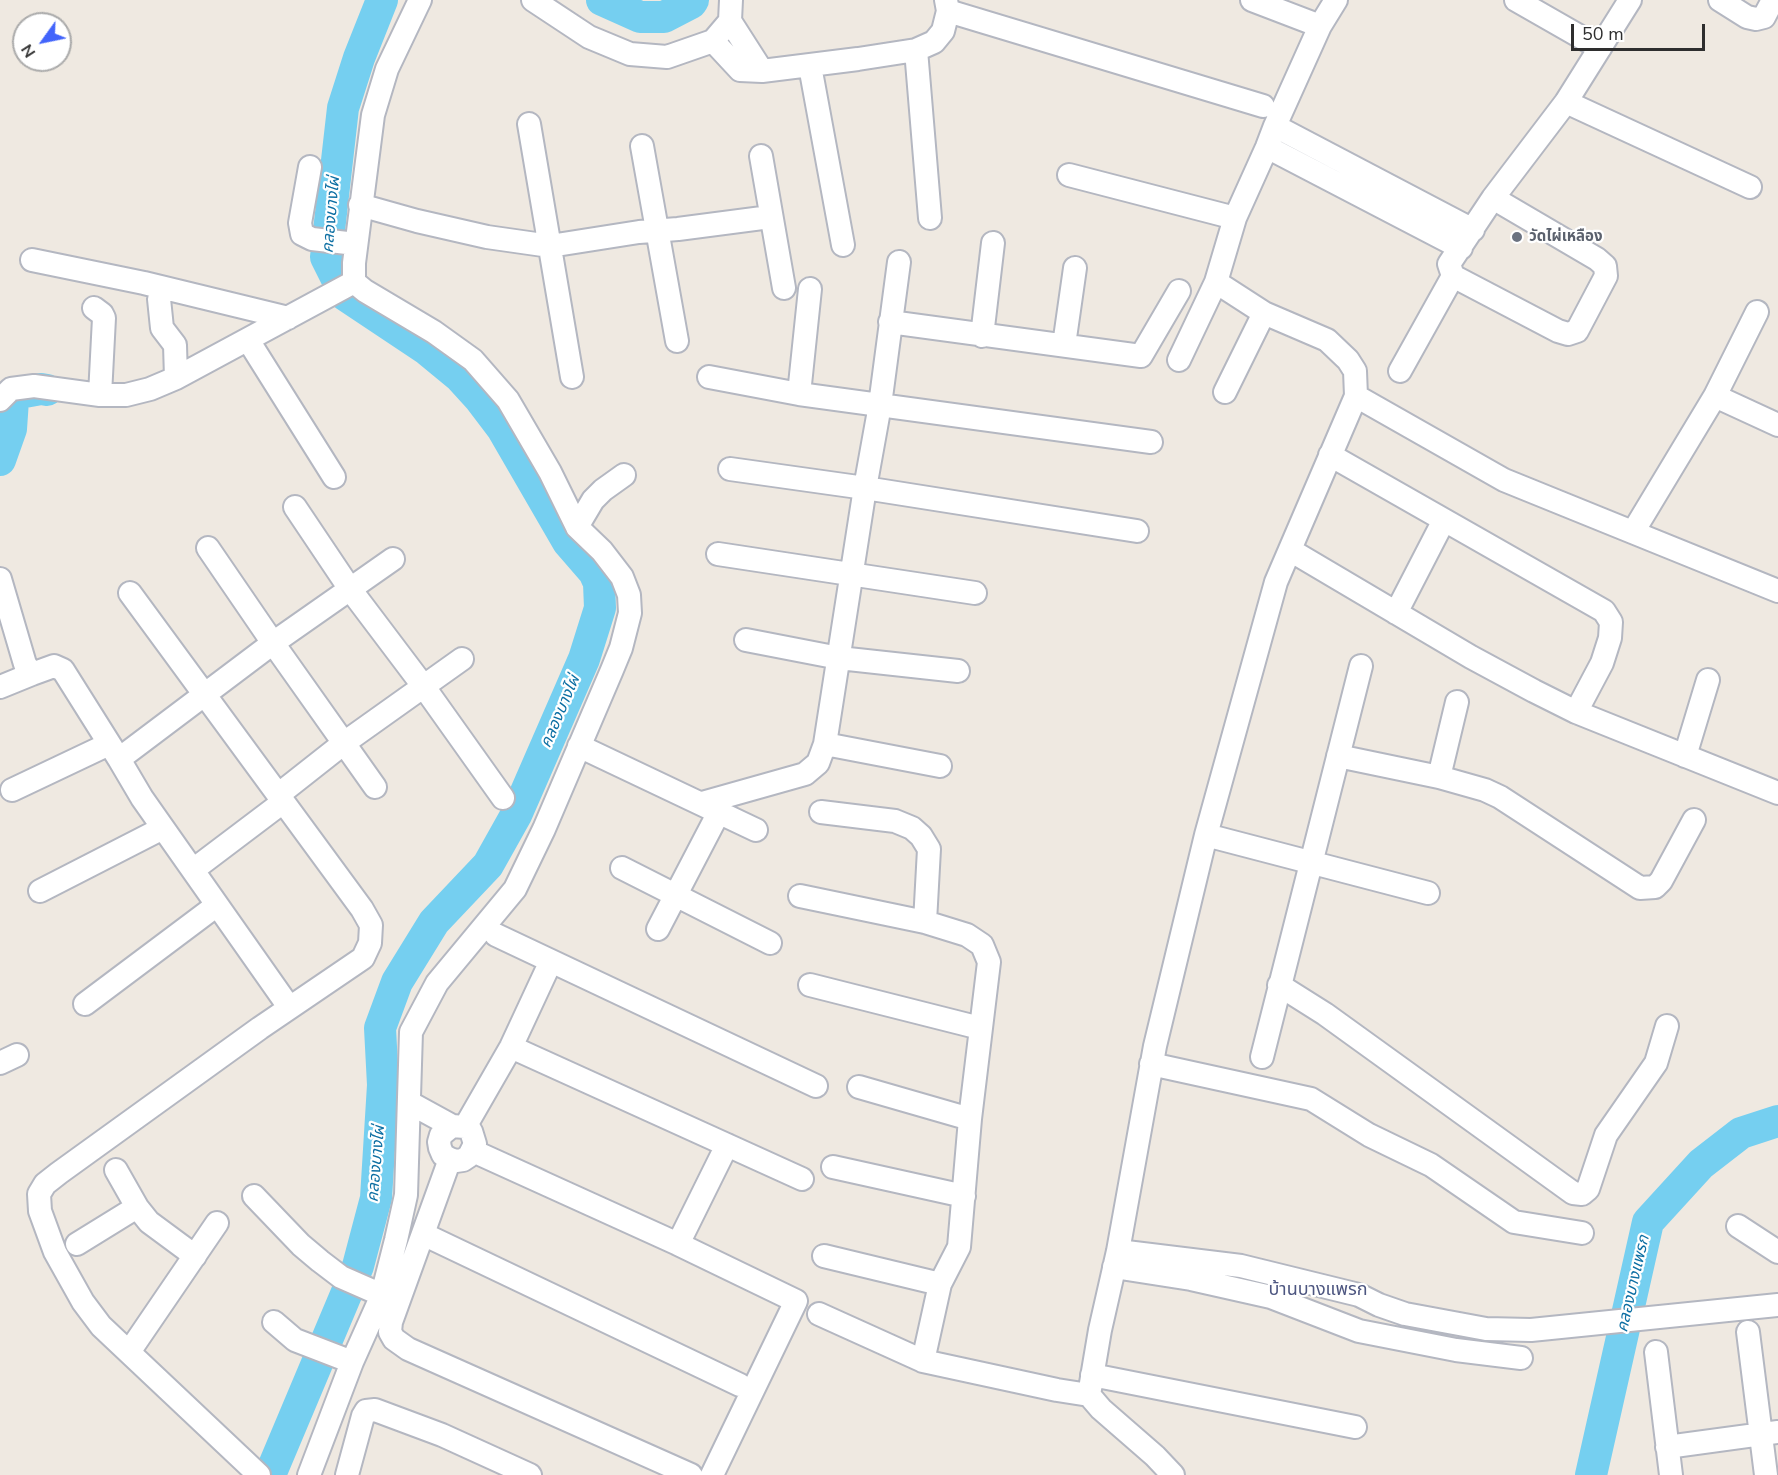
<!DOCTYPE html>
<html>
<head>
<meta charset="utf-8">
<style>
  body { margin:0 }
  #map { position:relative; width:1778px; height:1475px; overflow:hidden; background:#efe9e1; font-family:"Nunito Sans",sans-serif }
  canvas { display:block }
  .north { position:absolute; left:12px; top:12px; width:60px; height:60px; box-sizing:border-box; background:#fff; border:2px solid #ababab; border-radius:50%; rotate:237deg; font-size:16px; font-weight:700; line-height:24px; text-align:center; color:#2e2e2e }
  .north::after { content:''; display:block; margin:auto; width:21px; height:27px; background:#4264fb; clip-path:polygon(50% 0,100% 100%,50% 72%,0 100%) }
  .scale { position:absolute; left:1571px; top:24px; width:134px; height:27px; box-sizing:border-box; border:3px solid #2e2e2e; border-top:0; padding-left:8px; font-size:18px; line-height:21px; white-space:nowrap; color:#2e2e2e; -webkit-text-stroke:4px #fff; paint-order:stroke }
</style>
</head>
<body>
<div id="map">
<canvas width="1778" height="1475"></canvas>
<div class="north">N</div>
<div class="scale">50 m</div>
</div>
<script>
const ctx = document.querySelector('canvas').getContext('2d');
ctx.lineJoin = 'round';
function toPath(rows) {
  const path = new Path2D();
  for (const r of rows) {
    path.moveTo(r[0], r[1]);
    for (let i = 2; i < r.length; i += 2) path.lineTo(r[i], r[i + 1]);
  }
  return path;
}
function strokePath(path, color, width, dash) {
  ctx.strokeStyle = color;
  ctx.lineWidth = width;
  ctx.lineCap = dash ? 'butt' : 'round';
  ctx.setLineDash(dash || []);
  ctx.stroke(path);
}
function label(font, color, halo, rows, align = 'center') {
  ctx.font = font + ' "Nunito Sans","Noto Sans Thai",sans-serif';
  ctx.lineWidth = 4.5;
  ctx.setLineDash([]);
  ctx.textBaseline = 'middle';
  ctx.strokeStyle = halo;
  ctx.fillStyle = color;
  for (const [text, x, y, turn = 0] of rows) {
    ctx.save();
    ctx.translate(x, y);
    ctx.rotate((+turn || 0) * Math.PI / 180);
    ctx.textAlign = isNaN(turn) ? turn : align;
    if (halo) ctx.strokeText(text, 0, 0);
    ctx.fillText(text, 0, 0);
    ctx.restore();
  }
}
strokePath(toPath([
  [602,0,640,17,664,17,691,3,693,0],
  [0,460,11,429,13,400,19,393,41,389,47,390],
  [270,1475,358,1266,376,1198,383,1085,380,1028,397,982,434,922,488,865,516,815,584,659,600,608,599,583,594,572,568,542,502,428,480,399,460,377,426,349,345,295,326,257,343,108,359,58,382,0],
  [1591,1475,1648,1222,1701,1164,1741,1133,1778,1121]
]), '#75cff0', 32);
const minor = toPath([
  [533,0,589,37,630,54,667,57,713,41,730,21],
  [731,0,730,21,762,71],
  [1252,0,1320,26],
  [1516,0,1600,48],
  [1720,0,1747,17,1756,19,1764,17,1773,0],
  [948,11,1263,106],
  [713,41,740,70,762,71,858,59,916,50,934,42,943,31,948,11,946,0],
  [916,50,930,218],
  [810,66,843,245],
  [1566,102,1750,187],
  [529,124,572,377],
  [1275,126,1473,230],
  [642,146,677,341],
  [1267,147,1461,248],
  [761,156,784,288],
  [310,167,300,223,302,234,312,239,356,244],
  [1069,175,1235,218],
  [1493,198,1597,259,1605,266,1606,276,1577,331,1568,334,1558,331,1453,276,1449,264,1493,198,1566,102,1630,0],
  [360,205,417,221,487,237,550,246,639,232,678,229,770,217],
  [32,260,144,283,288,318],
  [159,299,162,328,175,345,176,378],
  [94,308,102,314,104,318,100,395],
  [890,322,1141,356,1179,291],
  [982,336,993,243],
  [248,340,334,477],
  [1064,345,1075,268],
  [1179,360,1216,282,1235,218,1267,147,1275,126,1320,26,1336,0],
  [1400,371,1453,276],
  [709,377,799,394,1151,442],
  [1225,392,1264,313],
  [799,394,810,289],
  [1356,396,1504,480,1778,591],
  [1715,396,1778,425],
  [0,400,11,389,34,386,100,395,126,395,150,389,176,378,354,282],
  [1330,455,1604,611,1611,622,1610,638,1602,663,1576,712],
  [730,469,865,488,1137,531],
  [295,507,350,589,424,687,503,798],
  [577,527,593,500,603,490,624,475],
  [1633,532,1715,396,1757,312],
  [208,548,273,643,375,787],
  [1290,550,1471,657,1534,691,1576,712,1778,793],
  [718,554,975,593],
  [0,579,25,664,32,674,54,666,63,670,119,759],
  [130,593,362,909,371,925,370,943,363,958,260,1028,59,1173,45,1184,39,1194,40,1211,55,1252,83,1302,101,1326,259,1475],
  [1396,613,1444,520],
  [746,640,839,658,958,671],
  [0,687,32,674],
  [825,744,940,766],
  [579,746,756,830],
  [1338,756,1439,777,1485,790,1500,797,1640,888,1655,887,1661,881,1694,820],
  [1685,756,1708,680],
  [1439,777,1457,702],
  [12,790,109,744],
  [278,795,344,743,462,659],
  [702,803,805,774,818,763,825,744,865,488,880,405,899,262],
  [821,812,895,821,912,828,921,836,929,849,925,922],
  [1206,835,1428,893],
  [622,868,770,943],
  [193,870,283,802],
  [40,891,163,828],
  [800,896,925,922,967,935,982,945,989,962,970,1119,959,1247,940,1284,923,1361],
  [658,929,719,812],
  [496,935,816,1086],
  [810,985,980,1028],
  [1279,985,1325,1014,1573,1193,1582,1194,1588,1189,1606,1135,1656,1063,1667,1026],
  [85,1004,217,905],
  [289,1007,142,798,119,759,273,643,393,559],
  [511,1047,802,1179],
  [1262,1057,1361,666],
  [0,1063,17,1055],
  [1151,1064,1311,1099,1369,1135,1431,1165,1514,1222,1582,1233],
  [859,1087,970,1119],
  [410,1103,452,1126,465,1127,471,1131,475,1144,469,1156,463,1160,456,1161,450,1159,443,1155,440,1148,439,1142,441,1135,452,1126],
  [465,1127,511,1047,551,961],
  [473,1151,678,1244,796,1301,712,1475],
  [450,1159,391,1322,390,1332,394,1339,408,1349,691,1475],
  [833,1167,964,1196],
  [116,1170,137,1207,149,1222,195,1256],
  [254,1196,301,1245,320,1261,341,1277,382,1295],
  [1738,1226,1778,1252],
  [423,1234,740,1385],
  [77,1244,137,1207],
  [678,1244,727,1145],
  [1118,1251,1241,1266,1359,1295,1379,1305,1405,1314,1486,1329,1531,1330,1778,1305],
  [824,1256,940,1284],
  [1114,1267,1191,1279,1271,1297,1359,1331,1456,1350,1521,1358],
  [819,1314,923,1361,1057,1390,1089,1395,1101,1409,1155,1456,1173,1475],
  [274,1322,295,1340,352,1362],
  [1748,1332,1766,1475],
  [129,1352,217,1223],
  [1656,1352,1671,1475],
  [1092,1375,1355,1427],
  [1089,1395,1100,1330,1118,1251,1155,1046,1206,835,1276,582,1356,396,1355,371,1348,360,1327,340,1264,313,1216,282],
  [1667,1447,1778,1432],
  [309,1475,352,1362,382,1295,396,1240,406,1195,411,1032,437,983,515,889,544,829,612,670,621,648,630,613,629,595,622,577,602,551,577,527,550,472,508,400,473,360,434,332,365,291,354,282,354,263,373,115,387,69,420,0],
  [347,1475,363,1416,366,1411,375,1410,442,1435,530,1475]
]);
strokePath(minor, '#b4b7c1', 26);
strokePath(minor, '#fff', 22);
for (const [x, y, r, color] of [
  [1517,237,6,"#6b7280"]
]) {
  const dot = new Path2D();
  dot.arc(x, y, r, 0, 2 * Math.PI);
  ctx.fillStyle = color;
  ctx.fill(dot);
  strokePath(dot, '#fff', 2);
}
label('bold 15px', '#5b616d', '#fff', [
  ["วัดไผ่เหลือง",1529,237]
], 'left');
label('italic 16px', '#0d6fa3', '#fff', [
  ["คลองบางไผ่",332,215,-85],
  ["คลองบางไผ่",561,712,-67],
  ["คลองบางไผ่",377,1164,-85],
  ["คลองบางแพรก",1634,1284,-77]
]);
label('18px', '#4d5680', '#fff', [
  ["บ้านบางแพรก",1318,1291]
]);
</script>
</body>
</html>
